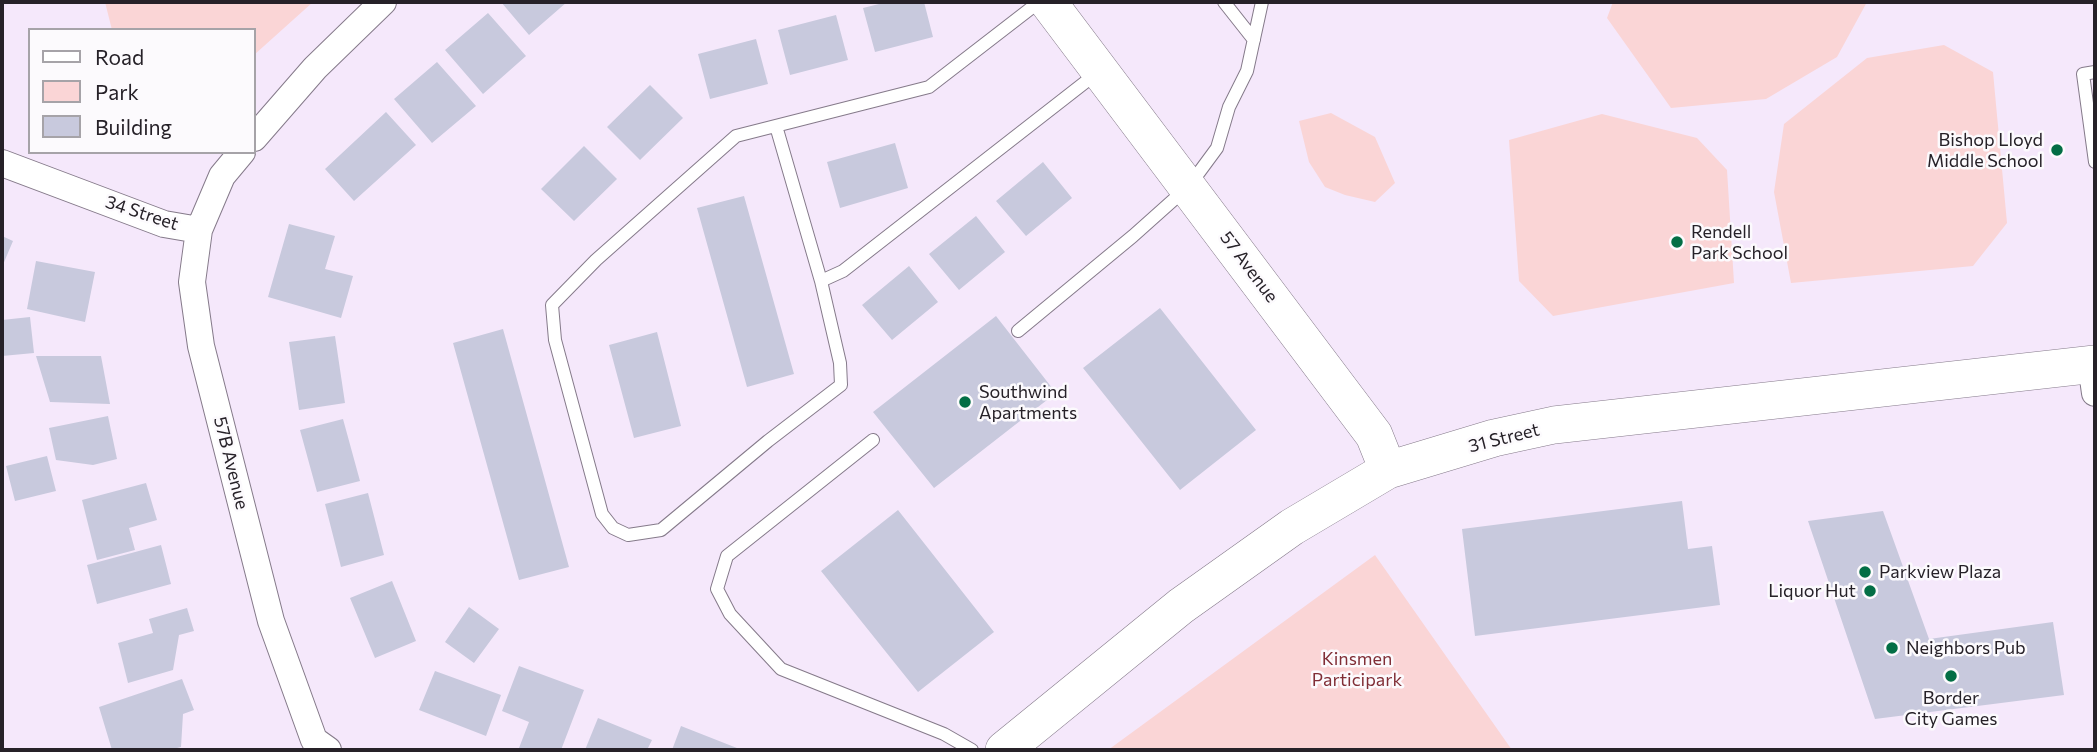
<!DOCTYPE html>
<html>
<head>
<meta charset="utf-8">
<style>
  body { margin:0 }
  #map { position:relative; width:2097px; height:752px; overflow:hidden; background:#f5e8fb; font-family:Commissioner,sans-serif }
  canvas { display:block }
  .frame { position:absolute; inset:0; border:4px solid #262128; pointer-events:none }
  .legend { position:absolute; left:28px; top:28px; width:228px; height:126px; box-sizing:border-box; background:#fcfafd; border:2px solid #a6a3a8; margin:0; padding:9px 12px; list-style:none; font-size:21px; color:#262128 }
  .legend li { display:flex; align-items:center; gap:14px; height:35px }
  .legend b { width:35px; border:2px solid #a6a3a8 }
</style>
</head>
<body>
<div id="map">
<canvas width="2097" height="752"></canvas>
<div class="frame"></div>
<ul class="legend">
<li><b style="height:9px;background:#fff"></b>Road</li>
<li><b style="height:19px;background:#fad5d6"></b>Park</li>
<li><b style="height:19px;background:#c8c9dd"></b>Building</li>
</ul>
</div>
<script>
const ctx = document.querySelector('canvas').getContext('2d');
ctx.lineJoin = 'round';
function paint(path, color) {
  ctx.fillStyle = color;
  ctx.fill(path, 'evenodd');
}
function toPath(rows) {
  const path = new Path2D();
  for (const r of rows) {
    path.moveTo(r[0], r[1]);
    for (let i = 2; i < r.length; i += 2) path.lineTo(r[i], r[i + 1]);
  }
  return path;
}
function strokePath(path, color, width, dash) {
  ctx.strokeStyle = color;
  ctx.lineWidth = width;
  ctx.lineCap = dash ? 'butt' : 'round';
  ctx.setLineDash(dash || []);
  ctx.stroke(path);
}
function label(font, color, halo, rows, align = 'center') {
  ctx.font = font + ' Commissioner,sans-serif';
  ctx.lineWidth = 5;
  ctx.setLineDash([]);
  ctx.textBaseline = 'middle';
  ctx.strokeStyle = halo;
  ctx.fillStyle = color;
  for (const [text, x, y, turn = 0] of rows) {
    ctx.save();
    ctx.translate(x, y);
    ctx.rotate((+turn || 0) * Math.PI / 180);
    ctx.textAlign = isNaN(turn) ? turn : align;
    if (halo) ctx.strokeText(text, 0, 0);
    ctx.fillText(text, 0, 0);
    ctx.restore();
  }
}
paint(toPath([
  [105,2,313,2,254,55,254,30,112,30],
  [1613,2,1867,2,1837,57,1766,99,1671,108,1607,18],
  [1944,45,1993,72,2007,223,1973,266,1791,283,1774,192,1784,124,1867,58],
  [1331,113,1375,137,1395,183,1375,202,1345,195,1325,187,1309,162,1299,121],
  [1602,114,1697,138,1727,170,1734,283,1553,316,1519,281,1509,140],
  [1375,555,1512,750,1108,750]
]), '#fad5d6');
paint(toPath([
  [501,2,567,2,529,35],
  [887,2,924,2,933,37,875,52,863,8],
  [488,13,526,56,483,94,445,50],
  [836,15,848,60,790,75,778,30],
  [756,39,768,84,710,99,698,54],
  [437,62,476,106,432,143,394,99],
  [650,85,683,118,640,160,607,127],
  [386,112,416,145,354,201,325,169],
  [895,143,908,188,840,208,827,162],
  [584,146,617,179,574,221,541,189],
  [1043,162,1072,198,1026,236,996,201],
  [744,196,794,374,747,387,697,208],
  [976,216,1005,252,959,290,929,254],
  [289,224,335,236,325,269,353,276,341,318,268,297],
  [2,236,13,241,2,267],
  [36,261,95,272,85,322,27,309],
  [909,266,938,302,892,340,862,305],
  [1160,308,1256,430,1180,490,1083,368],
  [996,316,1056,393,934,488,873,412],
  [30,317,34,353,2,356,2,320],
  [503,329,569,567,519,580,453,343],
  [657,332,681,426,634,438,609,345],
  [335,336,345,403,299,410,289,342],
  [36,356,101,356,110,404,50,402],
  [108,416,117,459,93,465,56,460,49,428],
  [343,419,360,481,317,492,300,430],
  [47,456,56,491,15,501,6,466],
  [146,483,157,520,129,528,135,550,97,560,82,500],
  [368,493,384,555,341,567,325,504],
  [1682,501,1688,549,1712,546,1720,605,1475,636,1462,529],
  [898,510,994,632,918,692,821,571],
  [1883,511,1929,639,2053,622,2064,695,1875,719,1808,521],
  [161,545,171,584,97,604,87,565],
  [392,581,416,641,375,658,350,598],
  [469,607,499,629,474,663,445,642],
  [187,608,194,631,179,635,173,670,128,683,118,643,153,633,149,619],
  [519,666,584,690,561,750,525,750,519,748,529,722,502,711],
  [435,671,501,695,486,736,419,710],
  [182,679,194,710,183,714,181,747,169,750,112,750,99,707],
  [598,718,652,740,647,750,585,750],
  [681,726,742,750,672,750]
]), '#c8c9dd');
const lane = toPath([
  [1224,2,1254,40],
  [2095,72,2083,74,2095,162],
  [776,126,821,281,840,363,841,385,768,441,661,530,628,535,613,528,602,514,555,340,552,305,596,260,736,136,929,87,1039,2],
  [821,281,843,271,1097,73],
  [1018,331,1133,236,1189,186,1217,148,1229,107,1247,71,1262,2],
  [873,440,727,556,717,589,730,614,781,669,944,734,972,750]
]);
const street = toPath([
  [254,138,315,68,383,2],
  [242,152,222,176,199,230,192,282,201,346,271,621,314,740,328,750],
  [2,163,164,224,199,230],
  [2091,364,2095,393]
]);
const secondary = toPath([
  [1048,2,1374,435,1388,470],
  [1004,750,1181,606,1292,527,1388,470,1494,438,1554,425,2095,364]
]);
strokePath(lane, '#857a8a', 14);
strokePath(street, '#857a8a', 28);
strokePath(secondary, '#857a8a', 38);
strokePath(lane, '#fff', 12);
strokePath(street, '#fff', 26);
strokePath(secondary, '#fff', 37);
for (const [x, y, r, color] of [
  [2057,150,7,"#036e45"],
  [1677,242,7,"#036e45"],
  [965,402,7,"#036e45"],
  [1865,572,7,"#036e45"],
  [1870,591,7,"#036e45"],
  [1892,648,7,"#036e45"],
  [1951,676,7,"#036e45"]
]) {
  const dot = new Path2D();
  dot.arc(x, y, r, 0, 2 * Math.PI);
  ctx.fillStyle = color;
  ctx.fill(dot);
  strokePath(dot, '#fcfafd', 2.5);
}
label('18px', '#262128', '#fcfafd', [
  ["Bishop Lloyd",2043,140,"right"],
  ["Middle School",2043,161,"right"],
  ["Rendell",1691,232],
  ["Park School",1691,253],
  ["Southwind",979,392],
  ["Apartments",979,413],
  ["Parkview Plaza",1879,572],
  ["Liquor Hut",1856,591,"right"],
  ["Neighbors Pub",1906,648],
  ["Border",1951,698,"center"],
  ["City Games",1951,719,"center"]
], 'left');
label('18px', '#262128', '#fcfafd', [
  ["34 Street",142,213,18],
  ["57 Avenue",1249,267,53],
  ["31 Street",1504,438,-14],
  ["57B Avenue",231,463,76]
]);
label('18px', '#802e36', '#fcfafd', [
  ["Kinsmen",1357,659],
  ["Participark",1357,680]
]);
</script>
</body>
</html>
